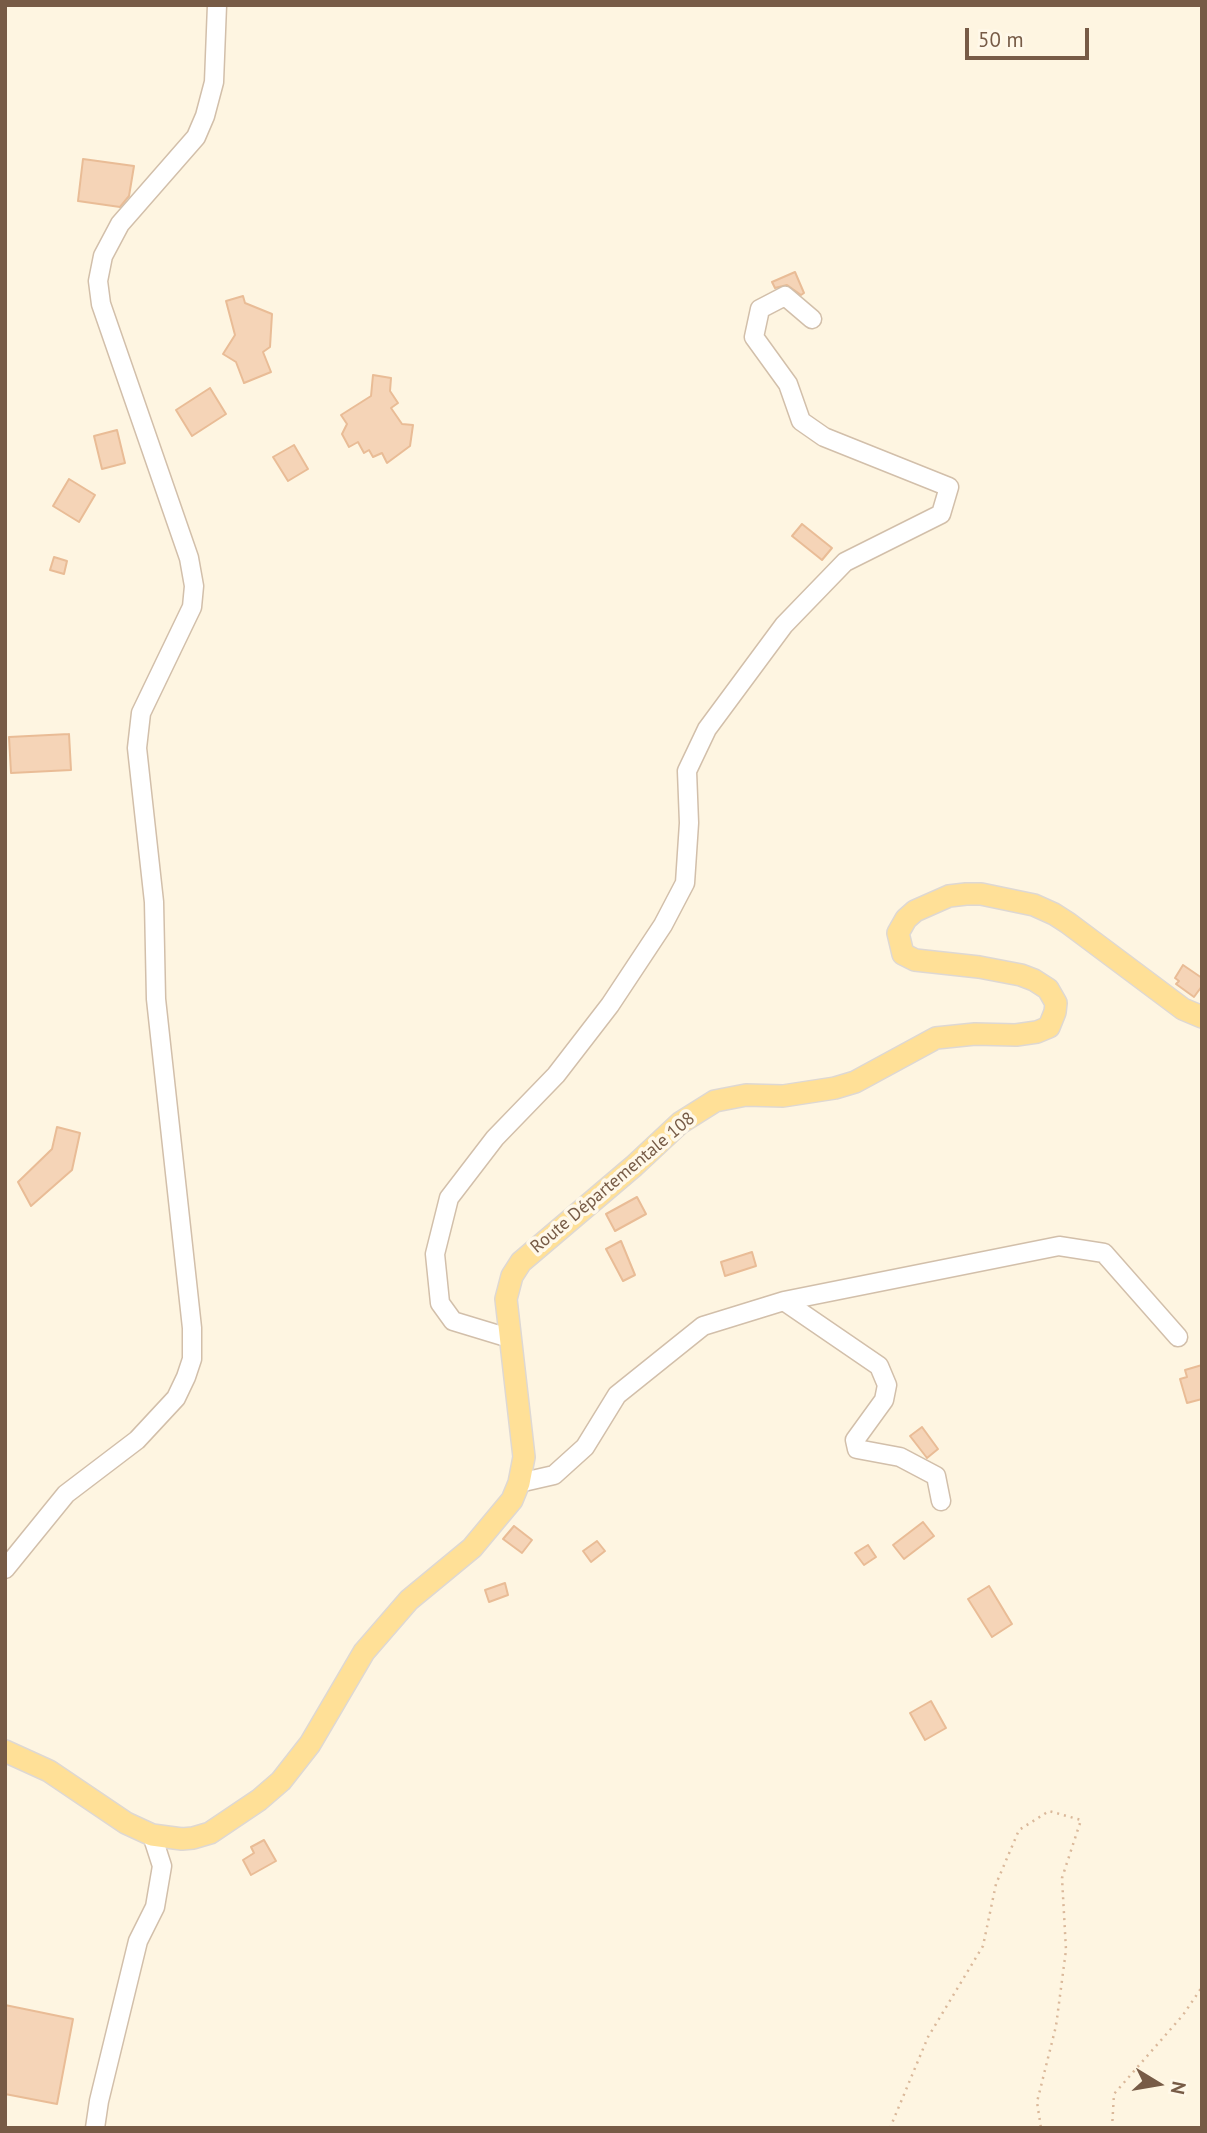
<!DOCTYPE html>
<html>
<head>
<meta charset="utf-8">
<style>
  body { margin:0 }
  #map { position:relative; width:1207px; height:2133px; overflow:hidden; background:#fef5e1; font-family:"PT Sans",sans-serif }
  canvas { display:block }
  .frame { position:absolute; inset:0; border:7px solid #775b46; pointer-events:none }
  .north { position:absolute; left:1123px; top:2049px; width:70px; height:70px; -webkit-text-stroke:5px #fff8e9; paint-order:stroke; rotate:101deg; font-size:19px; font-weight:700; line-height:28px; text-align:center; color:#775b46 }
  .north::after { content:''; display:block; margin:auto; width:24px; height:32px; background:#775b46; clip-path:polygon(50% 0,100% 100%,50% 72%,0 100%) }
  .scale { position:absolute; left:965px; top:28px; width:124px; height:32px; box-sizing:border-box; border:4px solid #775b46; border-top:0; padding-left:9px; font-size:21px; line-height:24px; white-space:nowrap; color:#775b46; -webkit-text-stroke:5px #fff8e9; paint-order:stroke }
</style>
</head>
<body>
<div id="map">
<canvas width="1207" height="2133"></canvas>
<div class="frame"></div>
<div class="north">N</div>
<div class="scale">50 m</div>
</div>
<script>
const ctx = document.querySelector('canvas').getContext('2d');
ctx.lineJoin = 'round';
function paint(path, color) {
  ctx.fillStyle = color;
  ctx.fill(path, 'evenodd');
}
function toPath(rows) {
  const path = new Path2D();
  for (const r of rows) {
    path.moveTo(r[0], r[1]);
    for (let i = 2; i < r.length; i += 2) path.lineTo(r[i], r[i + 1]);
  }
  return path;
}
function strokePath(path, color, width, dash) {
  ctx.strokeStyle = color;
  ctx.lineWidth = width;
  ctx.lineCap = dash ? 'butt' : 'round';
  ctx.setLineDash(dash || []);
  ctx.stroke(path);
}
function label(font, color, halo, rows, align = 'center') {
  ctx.font = font + ' "PT Sans",sans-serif';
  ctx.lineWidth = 7;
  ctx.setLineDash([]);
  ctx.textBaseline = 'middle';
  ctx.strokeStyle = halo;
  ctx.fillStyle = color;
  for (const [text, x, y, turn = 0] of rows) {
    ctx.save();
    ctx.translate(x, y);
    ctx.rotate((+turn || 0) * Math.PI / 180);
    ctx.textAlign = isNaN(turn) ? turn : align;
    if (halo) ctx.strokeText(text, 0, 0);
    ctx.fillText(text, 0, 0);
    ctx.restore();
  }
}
const building = toPath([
  [83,159,134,166,129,196,120,207,78,201,83,159],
  [795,272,804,293,801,295,787,285,775,288,772,282,795,272],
  [243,296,245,303,272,314,270,347,263,352,271,372,244,383,236,362,223,354,235,335,226,301,243,296],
  [373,375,391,378,390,391,398,403,391,408,402,424,413,425,410,446,387,463,382,453,373,457,369,450,364,453,358,442,349,447,342,434,347,424,341,415,371,396,373,375],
  [210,388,226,414,192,436,176,410,210,388],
  [117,430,125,463,102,469,94,436,117,430],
  [294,445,308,469,288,481,273,457,294,445],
  [69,479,95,495,79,522,53,506,69,479],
  [802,524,832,548,822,560,792,536,802,524],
  [54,557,67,561,64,574,50,570,54,557],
  [69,734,71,770,11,773,9,737,69,734],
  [1183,965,1202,978,1202,986,1194,997,1176,984,1179,981,1175,978,1183,965],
  [57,1127,80,1133,72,1170,31,1206,18,1182,52,1149,57,1127],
  [637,1197,646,1214,615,1231,606,1214,637,1197],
  [621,1241,635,1275,623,1281,606,1249,621,1241],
  [752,1252,756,1266,725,1276,721,1262,752,1252],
  [1202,1365,1202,1399,1187,1403,1180,1379,1187,1377,1185,1370,1202,1365],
  [922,1427,938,1449,927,1458,910,1436,922,1427],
  [923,1522,934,1536,904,1559,893,1545,923,1522],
  [514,1526,532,1540,522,1553,503,1539,514,1526],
  [597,1541,605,1551,591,1562,583,1551,597,1541],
  [868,1545,876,1557,864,1565,855,1553,868,1545],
  [505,1583,508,1595,489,1602,485,1590,505,1583],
  [989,1586,1012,1624,992,1637,968,1599,989,1586],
  [931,1701,946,1728,925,1740,910,1713,931,1701],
  [264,1840,276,1861,251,1875,243,1860,254,1853,251,1847,264,1840],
  [5,2005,73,2019,57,2104,5,2094,5,2005]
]);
paint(building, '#f5d4b7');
strokePath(building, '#e9bc96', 2);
const minor = toPath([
  [784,1301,879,1366,887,1385,884,1400,855,1440,857,1449,900,1457,936,1476,941,1501],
  [509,1338,453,1321,440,1303,435,1254,449,1198,495,1138,556,1075,610,1005,663,925,685,883,689,823,687,771,707,729,784,625,845,562,941,514,949,487,824,437,801,421,788,384,754,337,760,309,785,296,812,319],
  [519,1483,554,1475,585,1447,617,1395,703,1326,784,1301,1059,1246,1104,1253,1178,1337],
  [5,1569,66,1494,137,1440,176,1398,186,1377,192,1359,192,1328,156,999,154,902,137,748,141,713,192,607,194,586,189,558,101,304,98,281,103,256,120,224,196,137,205,116,214,82,217,5],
  [95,2128,99,2101,138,1941,155,1907,162,1866,152,1835]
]);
const major = toPath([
  [5,1751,49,1771,126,1823,152,1835,182,1839,193,1838,210,1833,259,1800,281,1781,310,1744,364,1652,409,1600,472,1548,512,1500,519,1483,524,1457,506,1299,512,1276,521,1262,634,1166,680,1123,715,1101,746,1095,783,1096,835,1088,855,1082,936,1038,975,1034,1016,1035,1037,1032,1049,1027,1055,1012,1056,1003,1048,989,1034,980,1021,975,979,967,915,960,903,954,898,933,906,919,915,911,949,896,966,894,981,894,1034,905,1054,914,1068,923,1183,1009,1202,1017]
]);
strokePath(minor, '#d2bfaa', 21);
strokePath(major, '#ded8d3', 24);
strokePath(toPath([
  [890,2128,928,2037,983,1946,996,1884,1019,1830,1049,1811,1081,1820,1062,1878,1066,1950,1056,2026,1037,2102,1041,2128],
  [1112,2128,1114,2094,1183,2015,1202,1987]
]), '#dab89a', 2.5, [2, 5]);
strokePath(minor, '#fff', 18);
strokePath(major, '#ffe097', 21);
label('18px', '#775b46', '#fff8e9', [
  ["Route Départementale 108",613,1183,-40]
]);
</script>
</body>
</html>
